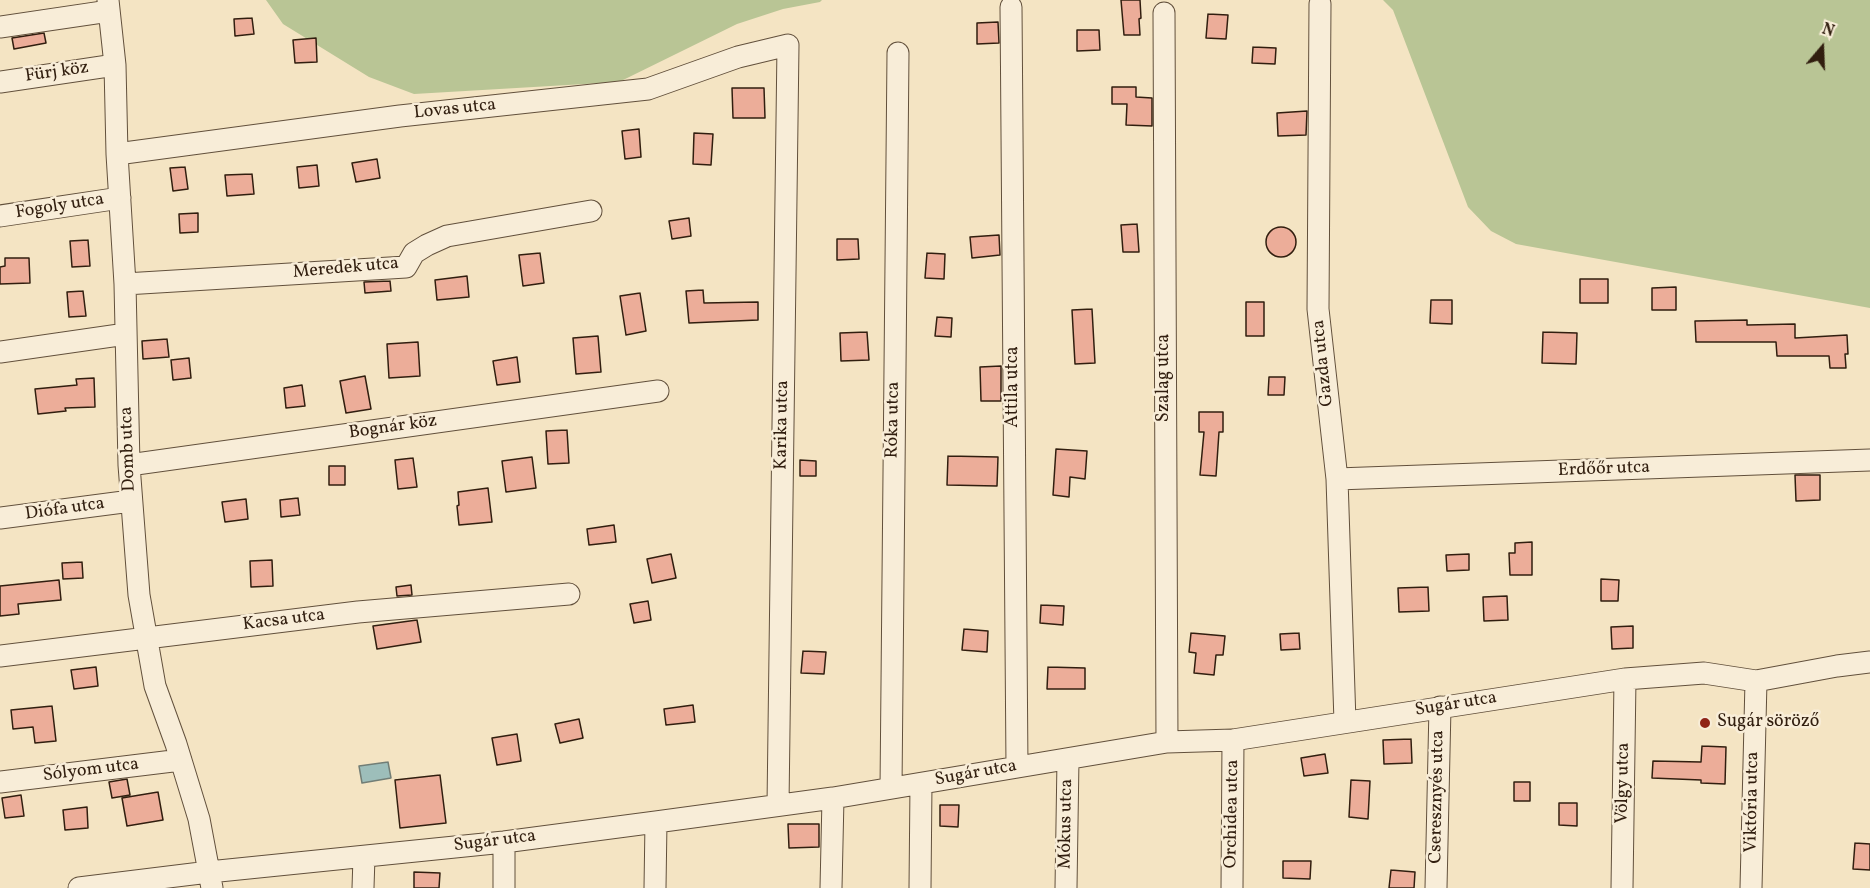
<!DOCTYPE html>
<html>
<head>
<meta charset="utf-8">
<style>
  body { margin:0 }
  #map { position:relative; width:1870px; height:888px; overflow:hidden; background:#f4e4c3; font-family:Vollkorn,serif }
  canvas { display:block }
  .north { position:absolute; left:1792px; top:18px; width:60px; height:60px; -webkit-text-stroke:4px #f8edd8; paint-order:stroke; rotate:19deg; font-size:16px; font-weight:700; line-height:24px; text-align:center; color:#311e0f }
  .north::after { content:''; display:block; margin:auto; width:21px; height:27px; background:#311e0f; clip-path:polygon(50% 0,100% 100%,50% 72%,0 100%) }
</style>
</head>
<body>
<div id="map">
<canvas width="1870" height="888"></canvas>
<div class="north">N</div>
</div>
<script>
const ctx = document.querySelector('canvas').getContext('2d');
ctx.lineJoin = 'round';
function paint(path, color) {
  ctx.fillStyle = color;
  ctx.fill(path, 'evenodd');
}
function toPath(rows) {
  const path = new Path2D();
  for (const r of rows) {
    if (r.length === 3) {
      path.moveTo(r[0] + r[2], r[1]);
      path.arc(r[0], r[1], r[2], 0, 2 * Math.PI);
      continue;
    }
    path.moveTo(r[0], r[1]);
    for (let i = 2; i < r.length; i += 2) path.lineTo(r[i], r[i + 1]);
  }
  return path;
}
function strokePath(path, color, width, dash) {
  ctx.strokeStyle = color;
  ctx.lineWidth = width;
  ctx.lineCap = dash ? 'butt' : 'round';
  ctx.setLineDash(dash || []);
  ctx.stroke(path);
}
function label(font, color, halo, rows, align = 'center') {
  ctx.font = font + ' Vollkorn,serif';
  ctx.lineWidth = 5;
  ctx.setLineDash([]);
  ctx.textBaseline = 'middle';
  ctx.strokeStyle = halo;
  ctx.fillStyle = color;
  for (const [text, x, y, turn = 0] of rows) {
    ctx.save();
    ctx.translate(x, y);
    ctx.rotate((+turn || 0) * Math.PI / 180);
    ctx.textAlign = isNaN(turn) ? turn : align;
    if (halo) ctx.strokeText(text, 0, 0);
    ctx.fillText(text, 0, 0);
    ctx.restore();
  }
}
paint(toPath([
  [266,0,822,0,820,2,783,9,737,24,619,82,414,94,369,77,283,24],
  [1383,0,1870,0,1870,308,1516,244,1491,231,1468,207,1393,10]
]), '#b9c595');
const water = toPath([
  [388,762,391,778,362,783,359,766,388,762]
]);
paint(water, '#9dbeba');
strokePath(water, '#727e76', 1.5);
const building = toPath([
  [1121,0,1140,0,1141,18,1139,19,1140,35,1124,35,1121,0],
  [1208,14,1228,15,1226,39,1206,38,1208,14],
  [252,18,254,34,235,36,234,19,252,18],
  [998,22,999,43,977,44,977,23,998,22],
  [1077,30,1099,30,1100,50,1077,51,1077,30],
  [44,33,46,43,14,49,12,38,44,33],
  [316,38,317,62,295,63,293,40,316,38],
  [1253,47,1276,48,1275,64,1252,63,1253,47],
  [1112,87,1136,87,1136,97,1152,98,1152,126,1126,125,1127,104,1112,104,1112,87],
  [732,88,764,88,765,118,733,118,732,88],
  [1307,111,1306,135,1278,136,1277,113,1307,111],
  [639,129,641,157,625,159,622,131,639,129],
  [694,133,713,134,711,165,693,164,694,133],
  [377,159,380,178,356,182,352,163,377,159],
  [317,165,319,186,299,188,297,167,317,165],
  [185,167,188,189,173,191,170,168,185,167],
  [252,174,254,194,227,196,225,175,252,174],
  [198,213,198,232,180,233,179,214,198,213],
  [689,218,691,236,672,239,669,221,689,218],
  [1137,224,1139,252,1123,252,1121,225,1137,224],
  [1281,242,15],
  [999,235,1000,255,972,258,970,237,999,235],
  [837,239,858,239,859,259,837,260,837,239],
  [88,240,90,266,72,267,70,241,88,240],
  [540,253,544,283,523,286,519,255,540,253],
  [927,253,945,254,944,279,925,278,927,253],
  [5,258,29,258,30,283,0,284,0,267,5,266,5,258],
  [467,276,469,297,437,300,435,280,467,276],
  [1580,279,1608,279,1608,303,1580,303,1580,279],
  [390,281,391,291,365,293,364,282,390,281],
  [1676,287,1676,310,1652,310,1652,288,1676,287],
  [703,290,704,303,758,302,758,320,689,323,686,291,703,290],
  [83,291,86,316,69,317,67,292,83,291],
  [640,293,646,331,626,335,620,296,640,293],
  [1431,300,1452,300,1452,324,1430,323,1431,300],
  [1246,302,1264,302,1264,336,1246,336,1246,302],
  [1092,309,1095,363,1075,364,1072,310,1092,309],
  [937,317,952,318,951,337,935,336,937,317],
  [1747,320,1747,325,1795,324,1795,338,1847,335,1848,354,1845,354,1846,368,1830,368,1829,356,1777,356,1776,342,1696,342,1695,321,1747,320],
  [867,332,869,360,841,361,840,333,867,332],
  [1543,332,1577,333,1576,364,1542,363,1543,332],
  [598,336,601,372,576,374,573,338,598,336],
  [167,339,169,357,143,359,142,341,167,339],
  [418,342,420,376,389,378,387,344,418,342],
  [517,357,520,382,497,385,493,361,517,357],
  [189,358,191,378,173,380,171,360,189,358],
  [1001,366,1001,401,981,401,980,367,1001,366],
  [365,376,371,409,346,413,340,381,365,376],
  [1269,377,1285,377,1284,395,1268,395,1269,377],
  [94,378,95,407,65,408,66,411,38,414,35,389,77,385,76,379,94,378],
  [302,385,305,406,286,408,284,388,302,385],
  [1199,412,1223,412,1223,432,1219,432,1216,476,1200,475,1204,432,1199,432,1199,412],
  [567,430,569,463,548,464,546,431,567,430],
  [1056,449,1087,451,1085,479,1070,477,1069,497,1053,495,1056,449],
  [948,456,998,457,997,486,947,485,948,456],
  [532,457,536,488,506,492,502,461,532,457],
  [413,458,417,487,398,489,395,460,413,458],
  [800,460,816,461,816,476,800,476,800,460],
  [329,466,345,466,345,485,329,485,329,466],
  [1795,475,1820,475,1820,500,1796,501,1795,475],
  [488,488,492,522,459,525,457,506,459,505,458,492,488,488],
  [298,498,300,515,281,517,280,500,298,498],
  [246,499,248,519,225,522,222,502,246,499],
  [614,525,616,542,589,545,587,529,614,525],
  [1532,542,1532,575,1510,575,1509,553,1515,553,1515,543,1532,542],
  [671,554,676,578,652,583,647,559,671,554],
  [1469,554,1469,570,1447,571,1446,555,1469,554],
  [272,560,273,586,251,587,250,561,272,560],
  [82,562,83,578,63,579,62,563,82,562],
  [1601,579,1619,580,1618,601,1601,601,1601,579],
  [59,580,61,600,18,604,19,614,0,616,0,586,59,580],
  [411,585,412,595,397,596,396,587,411,585],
  [1428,587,1429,611,1399,612,1398,588,1428,587],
  [1507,596,1508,620,1484,621,1483,597,1507,596],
  [648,601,651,620,634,623,630,604,648,601],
  [1041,605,1064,606,1063,625,1040,623,1041,605],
  [417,620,421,642,377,649,373,626,417,620],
  [1633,626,1633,648,1612,649,1611,627,1633,626],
  [964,629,988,631,987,652,962,650,964,629],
  [1191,633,1225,636,1223,655,1216,655,1214,675,1194,673,1196,653,1189,652,1191,633],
  [1299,633,1300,649,1281,650,1280,634,1299,633],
  [803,651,826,652,824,674,801,673,803,651],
  [96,667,98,686,74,689,71,670,96,667],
  [1048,667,1085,668,1085,689,1047,689,1048,667],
  [693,705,695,722,666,725,664,709,693,705],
  [52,706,56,741,35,743,33,727,13,729,11,710,52,706],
  [579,719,583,738,560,743,555,724,579,719],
  [517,734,521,761,497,765,492,738,517,734],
  [1411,739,1412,763,1384,764,1383,740,1411,739],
  [1702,746,1726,747,1725,784,1701,783,1701,780,1652,778,1653,761,1701,762,1702,746],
  [1325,754,1328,773,1304,776,1301,758,1325,754],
  [440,775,446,823,400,828,395,780,440,775],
  [127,779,130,795,112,798,109,782,127,779],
  [1351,780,1370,781,1368,819,1349,817,1351,780],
  [1514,782,1530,782,1530,801,1514,801,1514,782],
  [158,792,163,820,127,826,122,798,158,792],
  [21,795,24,816,5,818,2,798,21,795],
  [1559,803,1577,803,1577,826,1559,825,1559,803],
  [940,805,959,805,958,827,940,826,940,805],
  [87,807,88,828,65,830,63,810,87,807],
  [788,824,819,824,819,847,789,848,788,824],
  [1855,843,1870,844,1870,870,1853,869,1855,843],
  [1283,861,1311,861,1310,879,1283,878,1283,861],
  [1391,870,1415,872,1414,888,1389,888,1391,870],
  [414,872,440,873,439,888,414,888,414,872]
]);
paint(building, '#ecad99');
strokePath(building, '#311e0f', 1.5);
const street = toPath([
  [108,0,115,65,117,154,125,284,129,465,139,595,155,686,176,744,199,819,212,888],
  [1320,4,1318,309,1337,479,1345,722],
  [1011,7,1017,767],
  [1164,13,1167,742],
  [0,27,109,11],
  [0,82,115,65],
  [117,154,400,116,648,89,738,57,788,45,778,805],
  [0,216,120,198],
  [125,284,406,267,414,253,427,245,447,236,591,211],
  [0,352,126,334],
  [129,465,658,391],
  [1337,479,1870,460],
  [0,518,131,501],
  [0,656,358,612,569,594],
  [0,782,181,760],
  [891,788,898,53],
  [79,888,209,872,504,842,656,822,833,798,1167,742,1233,740,1625,679,1704,673,1756,681,1837,666,1870,662],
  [363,888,364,857],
  [504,888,504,842],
  [655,888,656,822],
  [831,888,833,798],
  [920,888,921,784],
  [1066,888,1068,759],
  [1232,888,1233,740],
  [1436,888,1440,707],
  [1622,888,1625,679],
  [1751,888,1756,681]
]);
strokePath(street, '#62503c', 23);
strokePath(street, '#f8edd8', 21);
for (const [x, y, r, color] of [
  [1705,723,6,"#8f2418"]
]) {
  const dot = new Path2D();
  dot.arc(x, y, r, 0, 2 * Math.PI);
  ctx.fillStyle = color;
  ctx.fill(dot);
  strokePath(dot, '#f8edd8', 2);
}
label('18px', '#311e0f', '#f8edd8', [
  ["Fürj köz",57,73,-8],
  ["Lovas utca",455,110,-6],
  ["Fogoly utca",60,207,-9],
  ["Meredek utca",346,269,-5],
  ["Gazda utca",1324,363,-96],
  ["Szalag utca",1165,378,-90],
  ["Attila utca",1014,387,-90],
  ["Róka utca",894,420,-89],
  ["Karika utca",783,425,-89],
  ["Bognár köz",393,428,-8],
  ["Domb utca",129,449,-92],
  ["Erdőőr utca",1604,470,-2],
  ["Diófa utca",65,510,-8],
  ["Kacsa utca",284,621,-7],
  ["Sugár utca",1456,705,-9],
  ["Sólyom utca",91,771,-7],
  ["Sugár utca",976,774,-10],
  ["Völgy utca",1624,783,-89],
  ["Cseresznyés utca",1438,797,-89],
  ["Viktória utca",1753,802,-89],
  ["Orchidea utca",1233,814,-89],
  ["Mókus utca",1067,824,-89],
  ["Sugár utca",495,842,-7]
]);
label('18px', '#311e0f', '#f8edd8', [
  ["Sugár söröző",1717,723]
], 'left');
</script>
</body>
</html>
